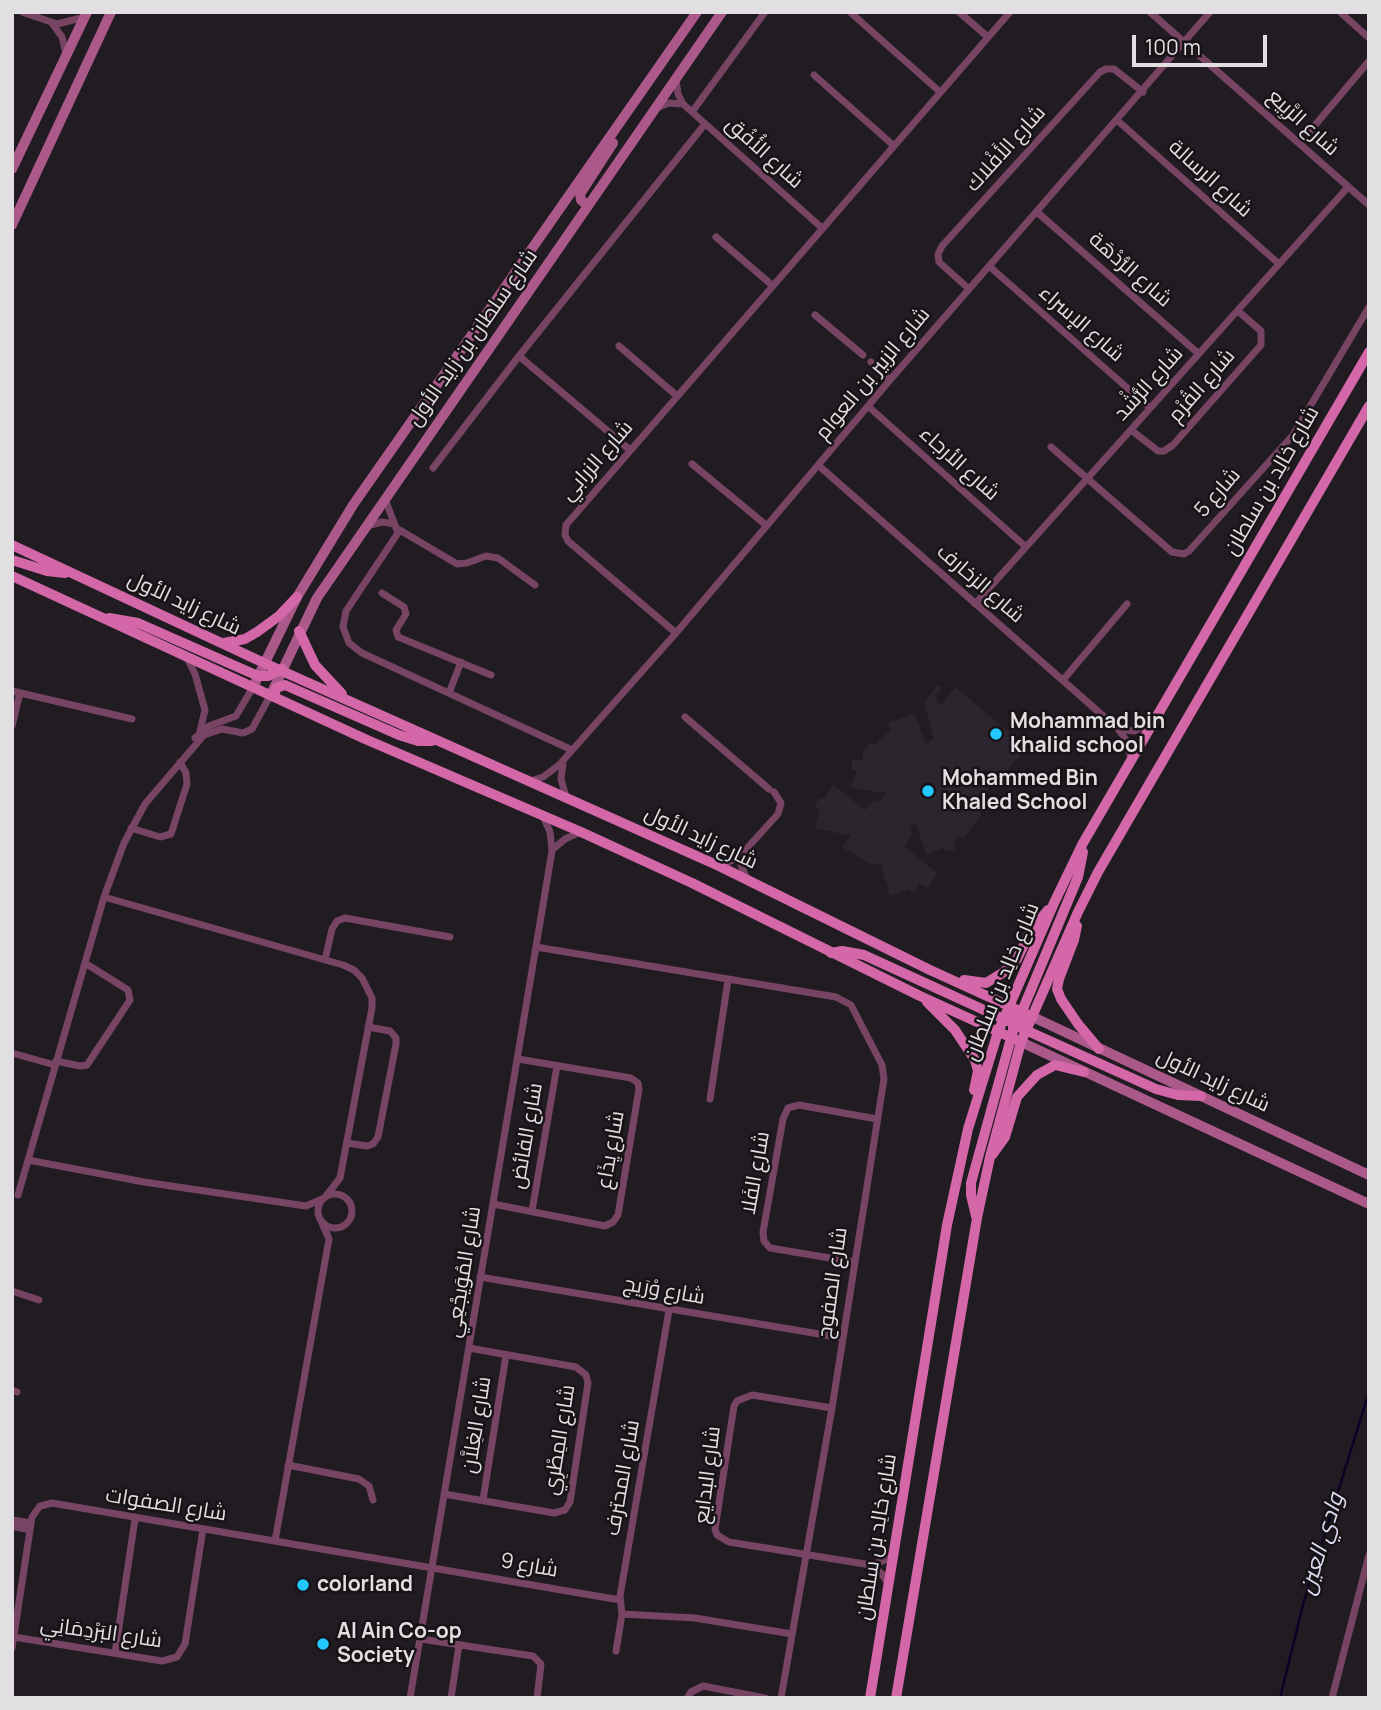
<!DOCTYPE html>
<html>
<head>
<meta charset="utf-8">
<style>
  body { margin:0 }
  #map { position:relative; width:1381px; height:1710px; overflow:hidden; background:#201c21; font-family:Manrope,sans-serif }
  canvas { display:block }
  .frame { position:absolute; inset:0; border:14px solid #e2dfe2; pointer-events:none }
  .scale { position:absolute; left:1132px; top:35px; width:135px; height:32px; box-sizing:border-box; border:4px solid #e2dfe2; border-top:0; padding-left:9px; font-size:21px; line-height:24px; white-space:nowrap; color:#e2dfe2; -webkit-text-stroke:5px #171317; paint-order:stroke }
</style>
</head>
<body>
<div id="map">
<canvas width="1381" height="1710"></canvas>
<div class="frame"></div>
<div class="scale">100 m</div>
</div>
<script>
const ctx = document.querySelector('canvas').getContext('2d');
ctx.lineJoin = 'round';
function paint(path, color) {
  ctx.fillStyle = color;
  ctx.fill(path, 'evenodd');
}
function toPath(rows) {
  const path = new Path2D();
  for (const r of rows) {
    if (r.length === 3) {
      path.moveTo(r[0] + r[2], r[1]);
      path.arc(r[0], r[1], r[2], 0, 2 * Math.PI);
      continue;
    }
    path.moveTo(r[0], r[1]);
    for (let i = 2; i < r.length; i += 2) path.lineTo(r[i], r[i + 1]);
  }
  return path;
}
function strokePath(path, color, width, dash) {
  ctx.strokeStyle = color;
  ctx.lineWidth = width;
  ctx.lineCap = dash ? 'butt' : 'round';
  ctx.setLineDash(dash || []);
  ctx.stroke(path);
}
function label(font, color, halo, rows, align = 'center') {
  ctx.font = font + ' Manrope,Cairo,sans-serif';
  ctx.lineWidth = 5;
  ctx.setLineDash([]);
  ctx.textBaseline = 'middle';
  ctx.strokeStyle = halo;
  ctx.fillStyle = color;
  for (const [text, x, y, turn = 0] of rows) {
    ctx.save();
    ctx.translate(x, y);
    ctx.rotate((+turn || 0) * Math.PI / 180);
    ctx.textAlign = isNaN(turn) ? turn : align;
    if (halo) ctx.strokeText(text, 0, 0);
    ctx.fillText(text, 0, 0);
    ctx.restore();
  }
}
paint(toPath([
  [938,685,942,688,935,696,937,698,936,700,941,705,956,687,1027,748,1003,775,998,771,989,772,985,769,980,774,965,771,959,777,990,784,985,801,991,802,988,812,981,811,980,817,964,838,959,837,954,842,956,849,945,852,943,848,927,855,915,822,910,828,912,835,904,846,938,874,927,888,920,884,913,893,908,889,890,896,881,864,872,865,842,847,851,836,815,828,820,811,814,806,820,798,824,799,833,784,865,810,873,801,881,800,886,793,850,788,857,771,851,770,853,759,862,761,863,752,871,742,875,745,891,730,888,723,915,714,926,744,934,739,924,703]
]), '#2d252e');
strokePath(toPath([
  [1280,1698,1304,1601,1369,1392]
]), '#090226', 2.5);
strokePath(toPath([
  [22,12,57,24,85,17],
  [850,12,940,92],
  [959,12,988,37],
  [1150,12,1369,205],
  [1340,12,1369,38],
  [52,23,62,37,66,54],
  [814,75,893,145],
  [676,79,678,94,683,104,822,228],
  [656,108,669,103,683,104],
  [692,112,765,12],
  [1118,121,1279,264],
  [1300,143,1369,61],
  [1037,212,1199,354],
  [716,237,773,286],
  [989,266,1150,408],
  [969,289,939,262,938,254,942,246,1100,72,1106,69,1114,69,1143,92],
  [815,315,863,355],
  [619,346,677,396],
  [519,356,630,450],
  [871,362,890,380],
  [869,407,1026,547],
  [1131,430,1158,451,1164,451,1173,445,1261,345,1261,331,1238,311],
  [1051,447,1172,552,1184,554,1189,551,1293,435,1369,307],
  [692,464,766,525],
  [818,465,1118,729,1127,741,1131,760],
  [433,468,519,356,705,124],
  [385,499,398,533,346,611,343,627,349,643,362,653,572,750],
  [367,526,382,522,394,524],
  [398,529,457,564,467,563,486,556,498,558,535,585],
  [382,593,404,607,406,614,396,630,398,637,491,675],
  [975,604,1348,187],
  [676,633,568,541,565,535,566,525,1010,12],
  [186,656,195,674,205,710,200,731],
  [1063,680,1127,604],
  [12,691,132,719],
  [449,693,461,662],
  [685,717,769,789],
  [12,726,20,693],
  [1119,729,1134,731,1151,723],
  [195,738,209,726,236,716,253,687],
  [563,764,561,779,566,797],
  [531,781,543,777,559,765,676,633,890,380,1210,12],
  [131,828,160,837,171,834,187,784,186,773,180,762],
  [552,850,565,839,580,832],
  [742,854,741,865,747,879],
  [720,866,739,857,778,814,781,803,774,792],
  [104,897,343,965,354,970,362,978,372,998,372,1008,340,1178,326,1196],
  [536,947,836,997,851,1005,882,1065,884,1079,832,1408,781,1698],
  [325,960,332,929,337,921,345,918,450,937],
  [12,1053,55,1065],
  [56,1061,80,1066,87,1065,130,1000,128,990,85,963],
  [710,1099,728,980],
  [347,1143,367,1146,373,1144,378,1137,396,1044,396,1038,390,1031,368,1027],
  [28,1160,144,1182,306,1206,322,1199],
  [335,1211,17],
  [18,1195,104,897,124,843,145,804,204,735,222,729,243,733,252,729,270,696],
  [493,1204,605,1226,613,1222,618,1215,639,1089,638,1083,631,1078,518,1059],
  [532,1211,557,1066],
  [854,1262,770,1248,764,1241,763,1232,783,1119,788,1108,799,1105,877,1119],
  [480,1277,843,1338],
  [12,1291,39,1300],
  [12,1390,17,1392],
  [832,1408,752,1395,737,1401,734,1406,715,1529,717,1535,729,1542,871,1565,882,1574,889,1585],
  [288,1465,359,1479,369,1486,373,1500],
  [444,1494,554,1513,565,1510,570,1502,588,1383,586,1375,576,1367,469,1348],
  [483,1500,506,1355],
  [12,1520,31,1523],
  [12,1526,30,1530],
  [275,1541,329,1239,322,1223],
  [872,1565,885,1560,893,1551],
  [622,1614,695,1618,792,1634],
  [14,1637,162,1661,177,1657,185,1644,203,1529],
  [421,1639,533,1656,541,1664,537,1698],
  [12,1648,32,1517,40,1506,52,1503,620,1600],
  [616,1651,622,1614,620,1596,669,1310],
  [115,1653,135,1519],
  [410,1698,552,851,550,832,543,816],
  [451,1698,459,1645],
  [687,1698,691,1692,703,1686,765,1698],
  [1332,1698,1369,1555]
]), '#784463', 7);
strokePath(toPath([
  [12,169,87,12],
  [588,206,581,200,580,194,613,143],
  [12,225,111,12],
  [255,683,297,597,353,505,697,12],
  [272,692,317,598,722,12],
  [1033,1017,1369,1175],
  [1021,1042,1369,1204]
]), '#ab588a', 10);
strokePath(toPath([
  [12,545,264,663,719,866,930,970,1033,1017],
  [12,560,47,571,65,573],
  [12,576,365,739,581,832,692,883,920,996,1021,1042],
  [109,618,138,623,258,676,268,676,282,669],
  [299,631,315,665,342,694],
  [224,643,245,639,257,632,279,616,297,597],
  [274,697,276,688,285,685,399,735,418,741,432,741],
  [1077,926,1074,940,1059,979,1057,989,1061,999,1078,1024,1099,1049],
  [831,953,842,951,864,955,1008,1021,1018,1022,1033,1017],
  [964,980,986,983,1004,972,1017,959,1031,930,1048,910],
  [927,1002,955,1030,975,1060,978,1071,974,1090],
  [1020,1016,1078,877,1083,852],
  [1021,1028,1156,1089,1178,1095,1201,1096],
  [992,1155,1005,1137,1017,1097,1037,1075,1055,1065,1084,1072],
  [976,1216,971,1195,971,1183,1013,1031,1013,1018,1008,1006],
  [870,1698,947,1225,968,1129,998,1032,1054,903,1083,843,1369,352],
  [896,1698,977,1218,990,1157,1021,1042,1078,912,1098,872,1369,406]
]), '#d367a8', 10);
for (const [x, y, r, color] of [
  [996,734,7,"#23c9fe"],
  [928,791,7,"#23c9fe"],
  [303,1585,7,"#23c9fe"],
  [323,1644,7,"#23c9fe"]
]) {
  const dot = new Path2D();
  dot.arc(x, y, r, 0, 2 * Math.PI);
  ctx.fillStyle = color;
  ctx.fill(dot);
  strokePath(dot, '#171317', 2.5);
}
label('21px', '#e2dfe2', '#171317', [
  ["شارع الرَّبِيع",1303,123,42],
  ["شارع الأَفْلاك",1006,149,-48],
  ["شارع الأُفُق",764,153,42],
  ["شارع الرسالة",1210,179,42],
  ["شارع الرُّدْهَة",1130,270,41],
  ["شارع الإسراء",1081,324,41],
  ["شارع سلطان بن زايد الأول",473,338,-55],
  ["شارع الزبير بن العوام",873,374,-50],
  ["شارع الرُّشْد",1149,384,-48],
  ["شارع القُرْم",1202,386,-49],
  ["شارع الزرابي",597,461,-49],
  ["شارع الأرجاء",959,464,42],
  ["شارع خالِد بن سلطان",1272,481,-60],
  ["شارع 5",1218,493,-49],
  ["شارع الزخارف",980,584,41],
  ["شارع زايد الأول",184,604,25],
  ["شارع زايد الأول",701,838,25],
  ["شارع خالِد بن سلطان",1002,982,-68],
  ["شارع زايد الأول",1213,1081,25],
  ["شارع الفائض",527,1136,-80],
  ["شارع يِذَاع",611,1150,-80],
  ["شارع الفَلا",756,1173,-80],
  ["شارع المُوَيجْعِي",464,1272,-81],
  ["شارع الصفوح",833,1283,-82],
  ["شارع وْرَيج",664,1291,10],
  ["شارع الغِلاَّن",477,1425,-81],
  ["شارع المِطْرِي",560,1440,-81],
  ["شارع البدايع",708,1475,-83],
  ["شارع المحترف",623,1478,-80],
  ["شارع الصفوات",166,1505,9],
  ["شارع خالِد بن سلطان",877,1537,-81],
  ["شارع 9",529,1566,10],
  ["شارع البَرْدِمَانِي",101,1633,8]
]);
label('bold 21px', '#e2dfe2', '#171317', [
  ["Mohammad bin",1010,722],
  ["khalid school",1010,746],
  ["Mohammed Bin",942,779],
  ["Khaled School",942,803],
  ["colorland",317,1585],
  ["Al Ain Co-op",337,1632],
  ["Society",337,1656]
], 'left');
label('italic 23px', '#dcdcf3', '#171317', [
  ["وادي العين",1322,1544,-73]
]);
</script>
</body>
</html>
